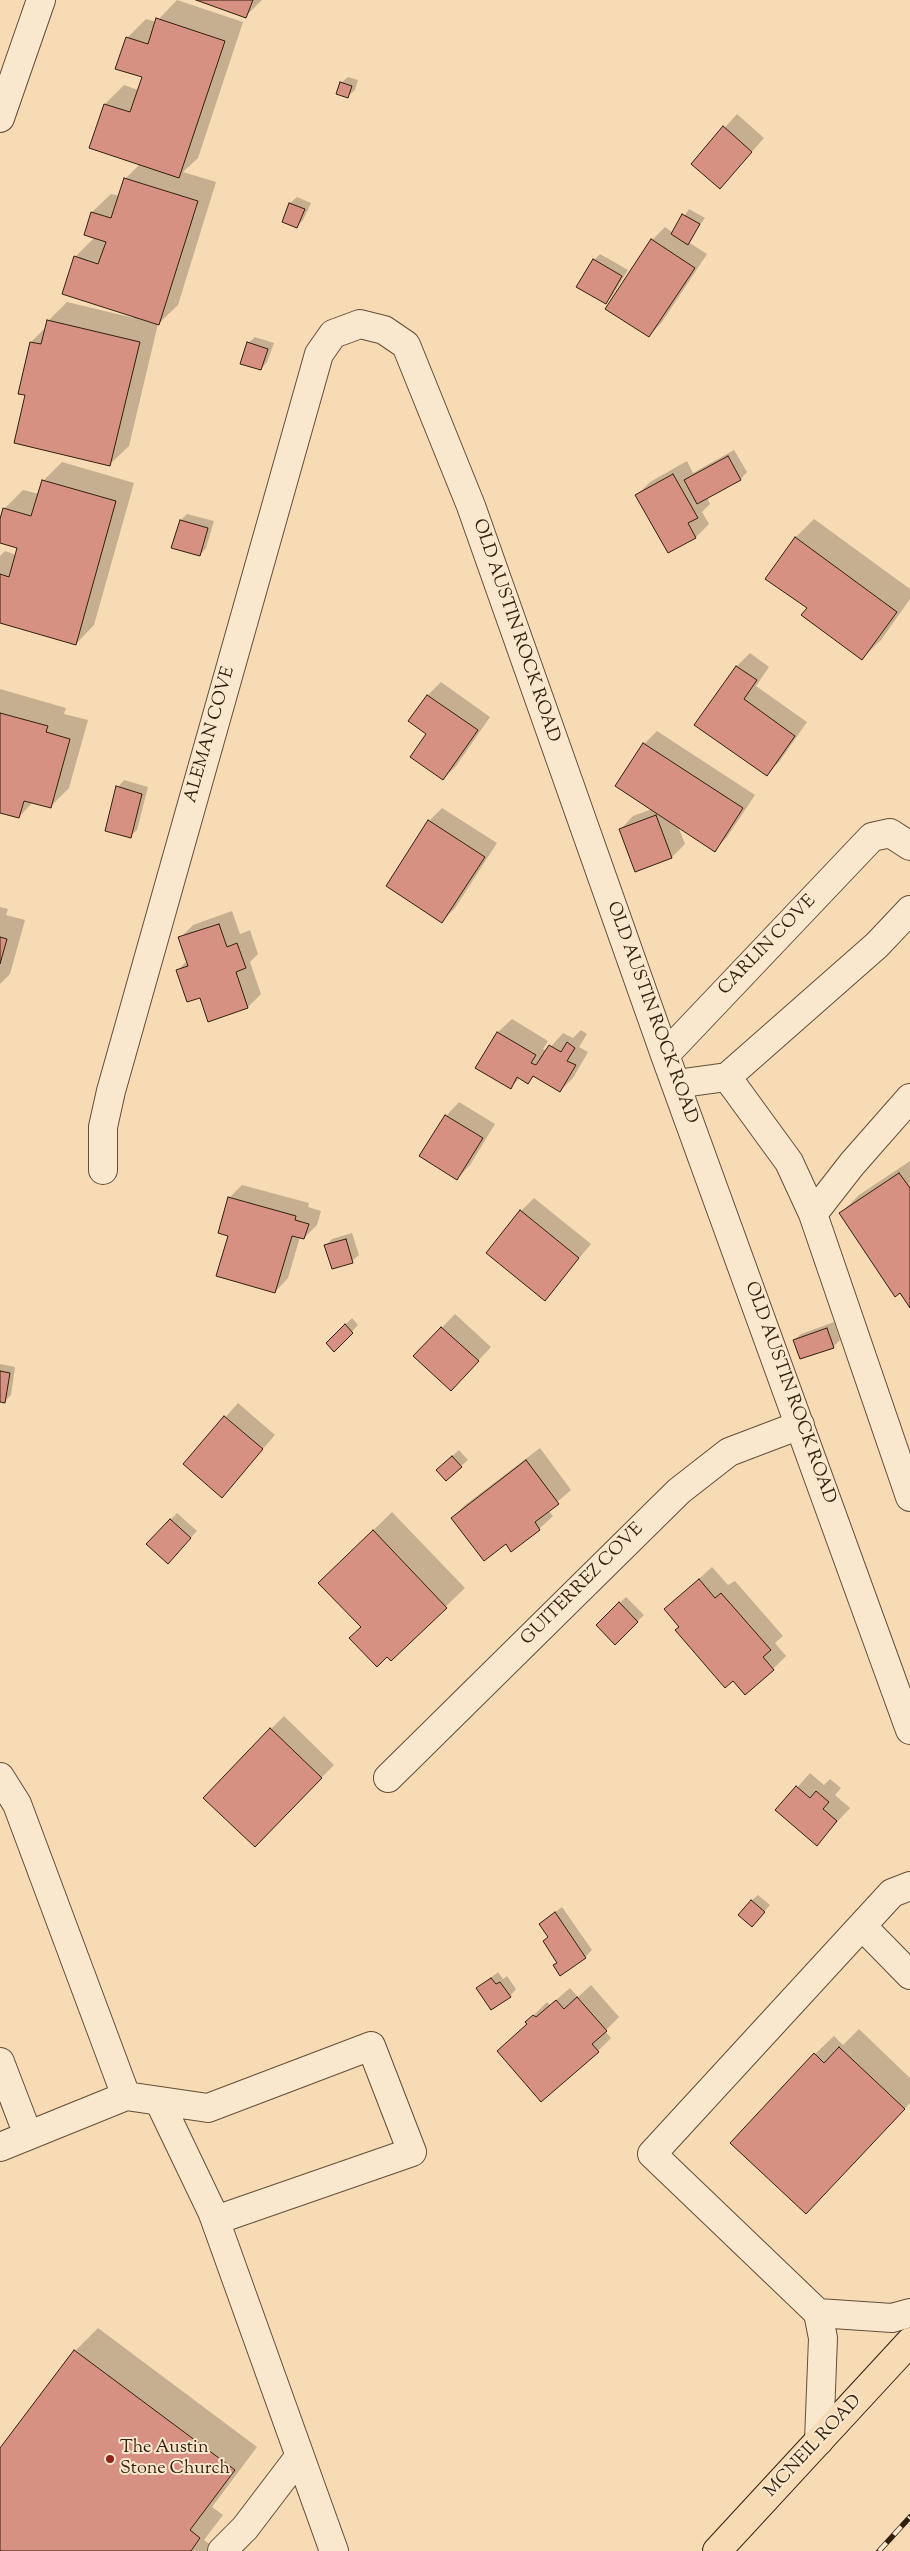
<!DOCTYPE html>
<html>
<head>
<meta charset="utf-8">
<style>
  body { margin:0 }
  canvas { display:block; background:#f6dbb4 }
</style>
</head>
<body>
<canvas width="910" height="2551"></canvas>
<script>
const ctx = document.querySelector('canvas').getContext('2d');
ctx.lineJoin = 'round';
function paint(path, color) {
  ctx.fillStyle = color;
  ctx.fill(path, 'evenodd');
}
function toPath(rows) {
  const path = new Path2D();
  for (const r of rows) {
    path.moveTo(r[0], r[1]);
    for (let i = 2; i < r.length; i += 2) path.lineTo(r[i], r[i + 1]);
  }
  return path;
}
function strokePath(path, color, width, dash) {
  ctx.strokeStyle = color;
  ctx.lineWidth = width;
  ctx.lineCap = dash ? 'butt' : 'round';
  ctx.setLineDash(dash || []);
  ctx.stroke(path);
}
function label(font, color, halo, rows, align = 'center') {
  ctx.font = font + ' "Sorts Mill Goudy",serif';
  ctx.lineWidth = 4;
  ctx.setLineDash([]);
  ctx.textBaseline = 'middle';
  ctx.strokeStyle = halo;
  ctx.fillStyle = color;
  for (const [text, x, y, turn = 0] of rows) {
    ctx.save();
    ctx.translate(x, y);
    ctx.rotate((+turn || 0) * Math.PI / 180);
    ctx.textAlign = isNaN(turn) ? turn : align;
    if (halo) ctx.strokeText(text, 0, 0);
    ctx.fillText(text, 0, 0);
    ctx.restore();
  }
}
paint(toPath([
  [177,0,243,22,198,158,183,172,216,182,178,305,158,324,129,446,110,464,27,394,31,342,46,327,48,321,67,302,134,318,75,257,95,237,92,212,111,194,120,196,125,179,140,164,91,148,105,104,124,85,138,90,143,76,127,38,146,19,156,22],
  [200,0,262,0,246,16],
  [348,77,358,80,355,90,348,96,341,83],
  [737,114,764,138,720,188,692,164],
  [297,197,311,203,303,220,297,227,283,221,290,203],
  [689,209,705,218,688,242,707,254,662,322,649,336,652,240,665,227,673,233],
  [600,254,628,270,612,296,606,303,594,260],
  [255,337,274,343,267,362,261,369,248,343],
  [734,450,747,472,741,479,707,497,710,504,702,512,709,524,696,537,668,552,637,495,650,482,687,461,693,473],
  [62,462,134,483,94,625,76,644,0,622,0,556,5,551,16,555,19,547,0,541,0,524,4,509,23,490,39,494,43,481],
  [187,514,214,521,206,548,200,555,181,520],
  [814,519,910,589,910,599,881,640,862,659,795,538],
  [750,653,769,667,756,686,807,722,779,762,766,775,696,725,737,666],
  [441,682,490,717,456,766,443,779,428,733,428,695],
  [0,689,66,708,64,714,88,720,69,788,50,807,33,802,19,817,0,811],
  [657,731,755,795,727,837,714,850,678,826,685,844,672,857,620,830,633,816,652,809,644,744],
  [124,780,148,787,137,830,130,836,118,787],
  [442,808,497,843,455,908,442,921,387,886,429,821],
  [0,907,8,909,6,915,25,920,10,974,0,984],
  [232,911,240,934,250,930,258,954,250,962,261,994,248,1007,209,1020,201,997,178,970,187,961,180,938,193,925],
  [512,1019,548,1041,543,1049,547,1051,563,1033,573,1038,581,1030,587,1034,579,1047,588,1052,573,1078,560,1091,535,1075,528,1082,520,1078,510,1088,477,1068,498,1032],
  [459,1102,495,1124,470,1165,457,1179,446,1116],
  [910,1161,910,1305,841,1213,859,1195],
  [242,1185,309,1203,308,1207,321,1211,317,1225,304,1238,300,1237,288,1278,275,1292,229,1198],
  [534,1198,591,1244,545,1299,521,1211],
  [352,1233,359,1255,352,1261,325,1246,332,1239],
  [455,1314,491,1347,464,1376,415,1356],
  [352,1318,358,1325,334,1350,327,1343],
  [834,1322,840,1340,833,1347,794,1340,801,1334],
  [0,1364,15,1367,11,1395,4,1402,0,1401],
  [238,1403,275,1435,222,1496,184,1464],
  [540,1448,571,1490,548,1510,553,1516,539,1529,511,1550,506,1542,452,1518,465,1505],
  [459,1450,468,1460,461,1466,444,1463],
  [392,1512,465,1588,391,1659,362,1626,339,1564],
  [177,1513,197,1531,174,1556,148,1544],
  [712,1567,728,1585,735,1581,783,1636,775,1643,786,1656,773,1669,733,1680,666,1609],
  [626,1597,644,1615,615,1643,597,1625],
  [284,1716,334,1765,255,1845,271,1729],
  [810,1773,824,1785,830,1779,841,1788,835,1795,850,1808,817,1844,777,1810],
  [758,1895,770,1905,758,1919,751,1901],
  [562,1907,592,1950,585,1957,558,1962,549,1936,540,1924],
  [498,1972,503,1979,507,1976,516,1989,510,1996,478,1988],
  [591,1985,619,2017,605,2031,611,2038,598,2051,527,2022,547,2002,550,2005,570,1988,578,1997],
  [859,2029,910,2078,910,2103,825,2193,815,2054,834,2036,843,2045],
  [98,2328,257,2447,212,2507,223,2515,204,2540,219,2551,0,2551,0,2450,75,2351]
]), '#0003');
const building = toPath([
  [196,0,253,0,246,18,196,0],
  [156,18,225,41,179,178,89,148,104,104,130,112,142,77,115,69,126,37,148,44,156,18],
  [340,82,352,86,348,98,336,94,340,82],
  [723,126,752,152,720,189,691,164,723,126],
  [124,178,198,201,159,325,62,294,74,256,98,264,106,242,84,235,91,212,111,218,124,178],
  [289,203,305,209,297,228,282,222,289,203],
  [682,214,700,224,688,245,671,234,682,214],
  [651,239,695,268,649,337,605,309,651,239],
  [593,259,622,276,606,304,576,287,593,259],
  [47,320,140,342,110,466,14,443,25,395,18,394,30,342,41,344,47,320],
  [247,342,268,349,261,370,240,364,247,342],
  [728,456,741,480,697,504,684,480,728,456],
  [673,474,698,518,688,523,696,538,668,553,635,495,673,474],
  [42,480,116,501,76,645,0,623,0,574,9,577,17,548,0,543,0,519,3,508,31,516,42,480],
  [180,520,208,528,200,556,171,548,180,520],
  [795,537,897,612,862,660,801,615,807,608,765,579,795,537],
  [736,666,757,680,744,699,795,736,767,776,694,725,736,666],
  [427,695,478,730,443,780,410,757,426,734,408,721,427,695],
  [0,713,48,726,46,732,70,739,51,808,24,801,19,818,0,813,0,713],
  [643,743,743,808,715,852,615,786,643,743],
  [116,786,142,794,131,838,105,831,116,786],
  [656,815,672,858,635,872,619,829,656,815],
  [428,820,485,857,442,923,386,886,428,820],
  [219,924,227,947,237,943,246,968,236,972,248,1008,208,1022,200,998,187,1002,176,970,188,966,178,937,219,924],
  [0,937,7,939,0,964,0,937],
  [497,1032,536,1055,531,1063,536,1065,549,1045,561,1052,567,1042,575,1048,567,1061,576,1065,560,1092,533,1076,528,1084,517,1077,511,1089,475,1068,497,1032],
  [445,1115,483,1138,457,1180,419,1156,445,1115],
  [899,1173,910,1188,910,1308,900,1293,895,1297,839,1213,899,1173],
  [228,1197,296,1216,295,1220,309,1224,304,1239,292,1236,275,1293,216,1276,228,1236,218,1233,228,1197],
  [520,1210,579,1258,545,1301,486,1253,520,1210],
  [346,1239,353,1263,332,1269,324,1245,346,1239],
  [345,1324,353,1333,334,1352,326,1343,345,1324],
  [441,1327,479,1361,451,1391,413,1356,441,1327],
  [827,1328,834,1348,800,1359,793,1340,827,1328],
  [0,1371,10,1373,5,1403,0,1402,0,1371],
  [224,1416,263,1449,222,1498,183,1464,224,1416],
  [452,1456,462,1467,446,1481,436,1470,452,1456],
  [526,1460,559,1504,535,1522,540,1530,511,1552,506,1544,484,1561,451,1518,526,1460],
  [170,1519,191,1538,168,1564,146,1544,170,1519],
  [373,1530,447,1608,391,1661,387,1657,377,1667,349,1638,361,1627,318,1583,373,1530],
  [699,1579,715,1598,721,1593,771,1650,763,1657,774,1670,745,1695,733,1681,725,1688,675,1630,679,1627,664,1609,699,1579],
  [619,1602,638,1622,615,1645,596,1625,619,1602],
  [270,1728,322,1778,255,1847,203,1798,270,1728],
  [796,1786,810,1798,816,1791,829,1802,823,1809,837,1821,817,1846,775,1810,796,1786],
  [751,1900,765,1912,752,1927,738,1915,751,1900],
  [555,1912,586,1958,560,1976,553,1965,557,1963,543,1941,548,1937,539,1924,555,1912],
  [491,1978,496,1984,500,1982,511,1997,491,2010,476,1988,491,1978],
  [577,1997,607,2031,592,2044,599,2052,541,2102,497,2051,527,2024,525,2022,533,2015,536,2017,556,2000,564,2009,577,1997],
  [839,2047,905,2109,806,2214,730,2143,814,2053,824,2063,839,2047],
  [74,2350,235,2470,190,2530,200,2538,191,2551,0,2551,0,2448,74,2350]
]);
paint(building, '#d79182');
strokePath(building, '#321f0f', 1);
const minor = toPath([
  [0,118,41,0],
  [665,1055,872,837,890,833,910,846],
  [676,1084,727,1077],
  [910,1098,852,1164,813,1214,910,1497],
  [103,1170,103,1127,111,1091,319,354,333,334,360,324,384,330,406,345,471,506,665,1055,910,1730],
  [813,1214,789,1162,727,1077,877,945,910,910],
  [0,1777,17,1804,126,2096,0,2147],
  [388,1778,679,1491,729,1452,800,1425],
  [862,1926,910,1975],
  [0,2062,28,2135],
  [126,2096,208,2108,371,2046,412,2152,216,2220,159,2101],
  [213,2214,334,2551],
  [818,2313,892,2318,910,2313],
  [819,2441,823,2338,818,2313,652,2154,892,1893,910,1886],
  [222,2551,245,2528,299,2457]
]);
const major = toPath([
  [717,2551,910,2342]
]);
strokePath(minor, '#634e38', 30);
strokePath(major, '#321f0f', 30);
strokePath(minor, '#f9e8ce', 28);
strokePath(major, '#f6dbb4', 28);
const rail = toPath([
  [879,2551,910,2517]
]);
strokePath(rail, '#321f0f', 5.5);
strokePath(rail, '#f9e8ce', 4, [11]);
for (const [x, y, r, color] of [
  [110,2459,5,"#8f2418"]
]) {
  const dot = new Path2D();
  dot.arc(x, y, r, 0, 2 * Math.PI);
  ctx.fillStyle = color;
  ctx.fill(dot);
  strokePath(dot, '#f9e8ce', 2);
}
label('18px', '#321f0f', '#f9e8ce', [
  ["OLD AUSTIN ROCK ROAD",515,631,71],
  ["ALEMAN COVE",211,735,-74],
  ["CARLIN COVE",768,946,-46],
  ["OLD AUSTIN ROCK ROAD",651,1013,70],
  ["OLD AUSTIN ROCK ROAD",789,1393,70],
  ["GUITERREZ COVE",583,1585,-45],
  ["MCNEIL ROAD",814,2447,-47]
]);
label('18px', '#321f0f', '#f9e8ce', [
  ["The Austin",120,2449],
  ["Stone Church",120,2470]
], 'left');
</script>
</body>
</html>
